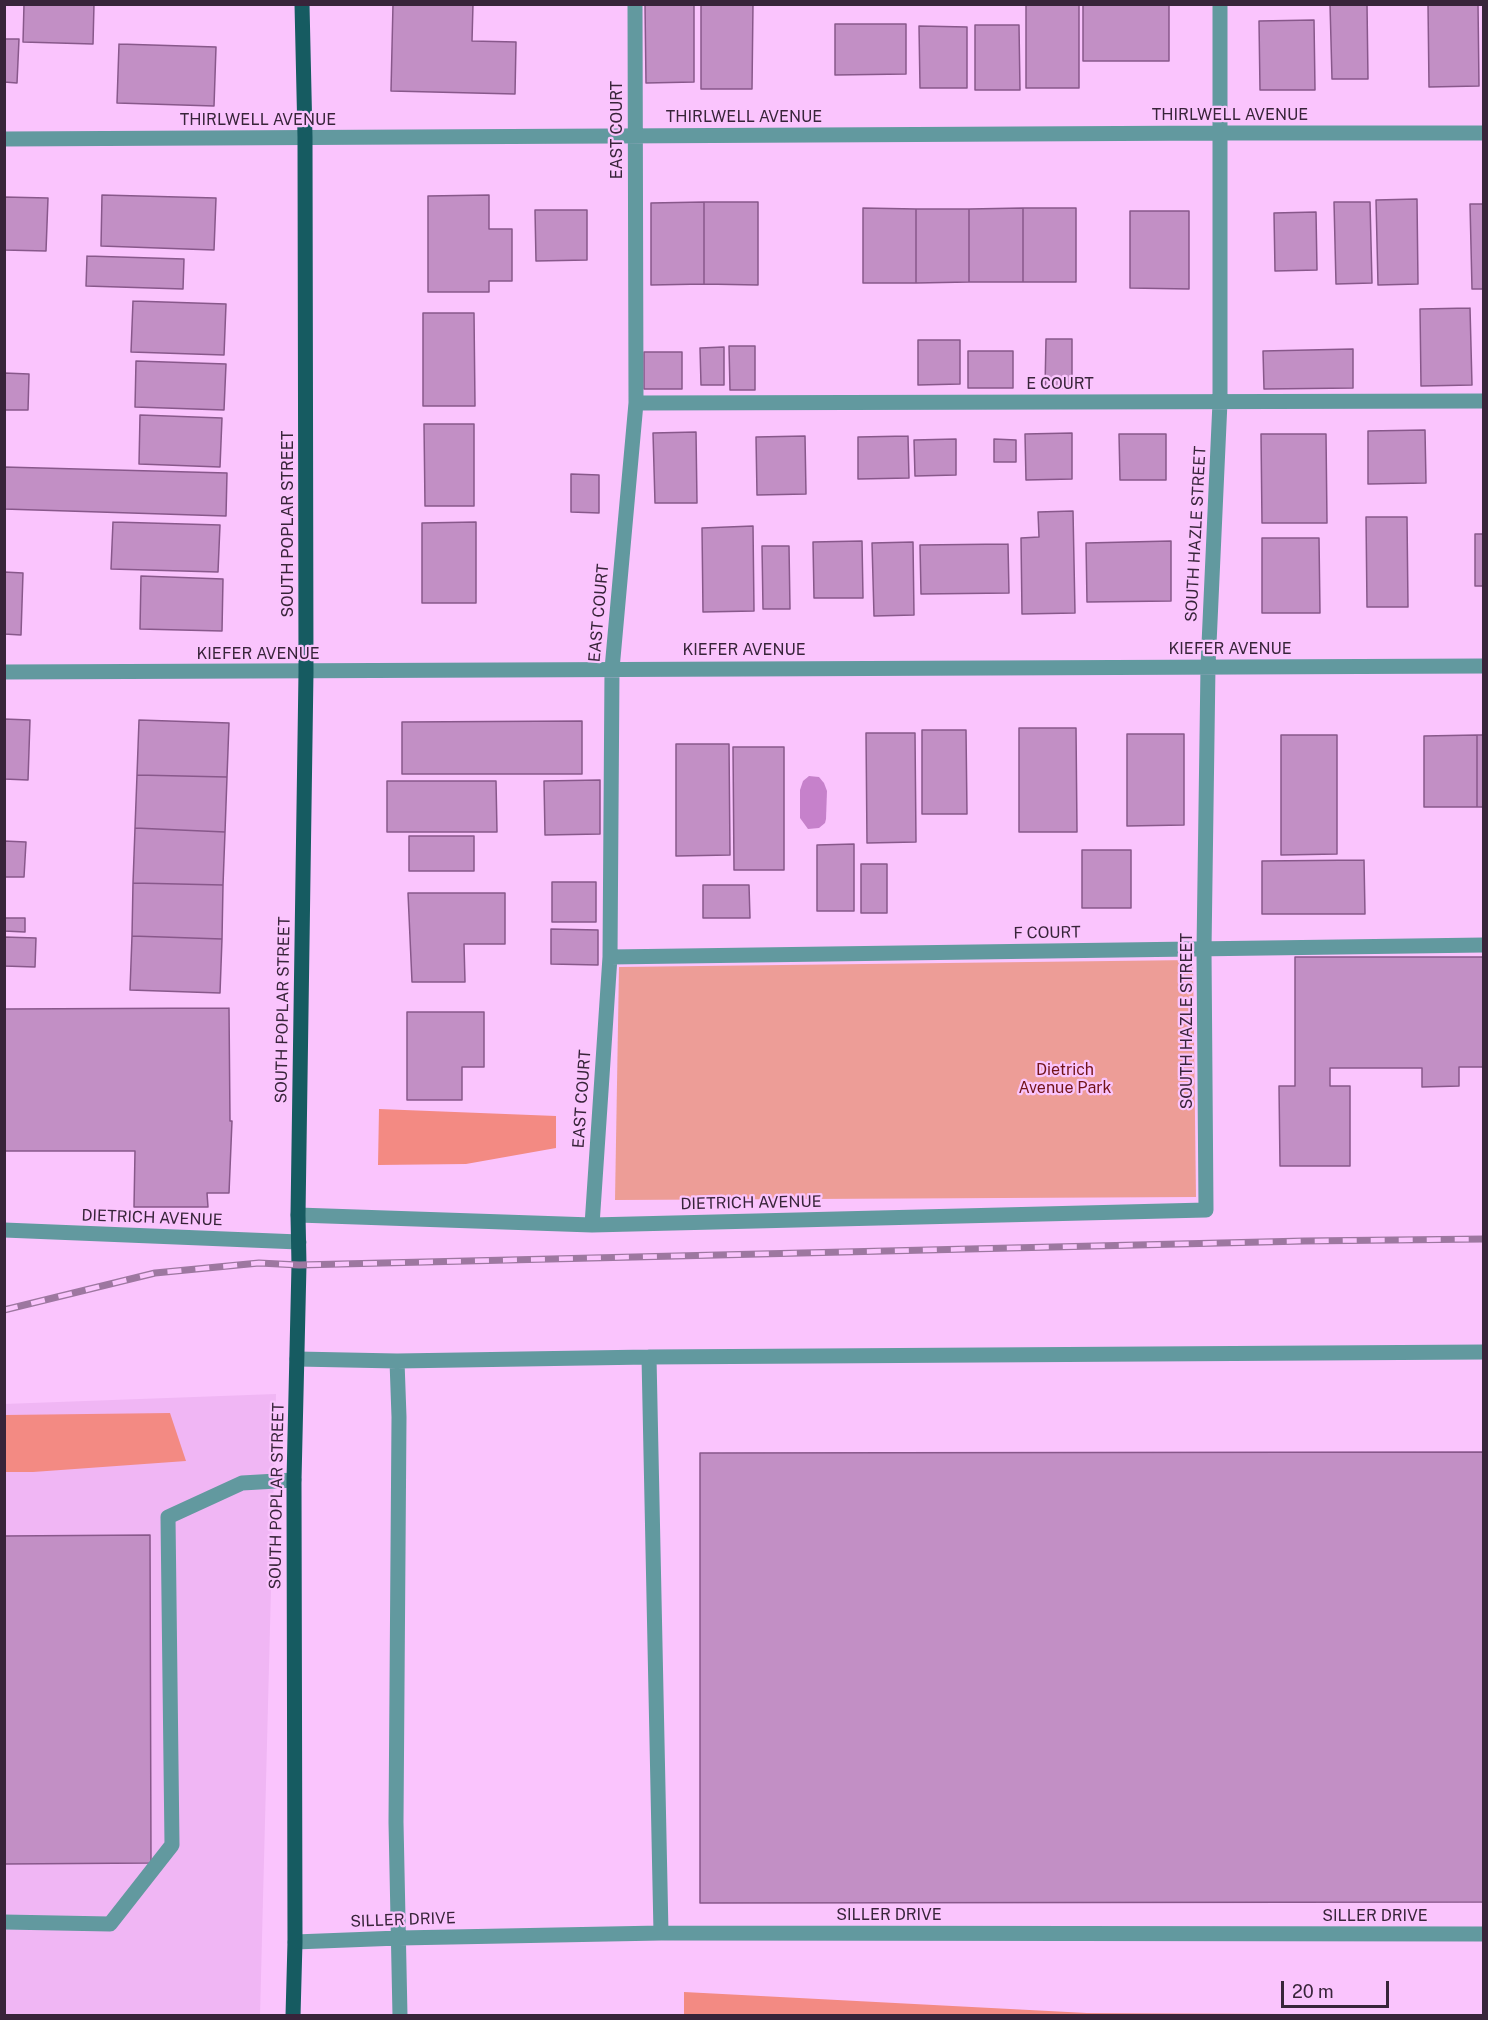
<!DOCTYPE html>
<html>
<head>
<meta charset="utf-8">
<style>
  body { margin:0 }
  #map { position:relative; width:1488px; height:2020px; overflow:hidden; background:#fac4fd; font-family:"Public Sans",sans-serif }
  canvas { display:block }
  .frame { position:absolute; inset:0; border:6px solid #38243a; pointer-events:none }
  .scale { position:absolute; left:1281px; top:1981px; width:108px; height:27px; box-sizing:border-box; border:3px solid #38243a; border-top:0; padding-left:8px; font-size:18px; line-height:21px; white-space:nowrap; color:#38243a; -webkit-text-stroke:4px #fac4fd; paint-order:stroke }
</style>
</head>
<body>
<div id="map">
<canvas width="1488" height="2020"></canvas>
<div class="frame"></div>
<div class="scale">20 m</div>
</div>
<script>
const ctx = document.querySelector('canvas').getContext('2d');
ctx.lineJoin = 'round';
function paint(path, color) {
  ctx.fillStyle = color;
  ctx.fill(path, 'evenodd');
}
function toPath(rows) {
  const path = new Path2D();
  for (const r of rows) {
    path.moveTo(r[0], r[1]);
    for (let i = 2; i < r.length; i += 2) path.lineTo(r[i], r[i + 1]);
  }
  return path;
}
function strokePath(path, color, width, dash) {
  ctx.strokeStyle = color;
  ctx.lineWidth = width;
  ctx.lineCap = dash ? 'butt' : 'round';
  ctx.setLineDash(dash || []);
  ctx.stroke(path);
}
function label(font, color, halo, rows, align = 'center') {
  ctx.font = font + ' "Public Sans",sans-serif';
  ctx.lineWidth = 4.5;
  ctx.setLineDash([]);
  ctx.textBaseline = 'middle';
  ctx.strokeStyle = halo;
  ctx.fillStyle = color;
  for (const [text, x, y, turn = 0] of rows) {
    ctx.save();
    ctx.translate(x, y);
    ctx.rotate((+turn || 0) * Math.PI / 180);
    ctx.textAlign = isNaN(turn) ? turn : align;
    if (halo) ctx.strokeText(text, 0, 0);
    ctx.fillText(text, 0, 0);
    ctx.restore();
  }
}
paint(toPath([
  [276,1394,260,2015,5,2015,4,1404]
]), '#f0b6f4');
paint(toPath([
  [1193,960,1196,1197,615,1200,619,967]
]), '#ed9d97');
paint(toPath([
  [379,1109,556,1116,556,1148,466,1164,378,1165],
  [170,1413,186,1461,33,1472,5,1472,5,1415],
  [684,1992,1087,2013,1484,2015,684,2016]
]), '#f38a83');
paint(toPath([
  [809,776,819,777,824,783,827,791,826,819,825,823,819,828,808,829,800,818,800,790,803,781]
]), '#c681cb');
const building = toPath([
  [24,4,94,4,93,44,23,42,24,4],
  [393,4,473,4,472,41,516,42,515,94,391,91,393,4],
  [645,4,694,4,694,82,646,83,645,4],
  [701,4,753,4,752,89,701,89,701,4],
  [1026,4,1079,4,1079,88,1026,88,1026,4],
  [1083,4,1169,4,1169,61,1083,61,1083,4],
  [1330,4,1367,4,1368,79,1332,79,1330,4],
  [1428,4,1478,4,1479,86,1429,87,1428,4],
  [1314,20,1315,90,1260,90,1259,21,1314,20],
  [835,24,906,24,906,74,835,75,835,24],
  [975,25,1019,25,1020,90,975,90,975,25],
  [919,26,967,27,967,88,920,88,919,26],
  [4,39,19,39,17,83,4,82,4,39],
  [119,44,216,47,214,106,117,103,119,44],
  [102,195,216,198,214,250,101,246,102,195],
  [489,195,489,229,512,229,512,281,489,281,489,292,428,292,428,196,489,195],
  [4,197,48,198,46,251,4,250,4,197],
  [1417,199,1418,284,1378,285,1376,200,1417,199],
  [704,202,704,284,651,285,651,203,704,202],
  [704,202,758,202,758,285,704,284,704,202],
  [1334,202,1370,202,1372,283,1336,284,1334,202],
  [1470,204,1484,204,1484,289,1472,289,1470,204],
  [863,208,916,209,916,283,863,283,863,208],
  [1023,208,1076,208,1076,282,1023,282,1023,208],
  [1023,208,1023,282,969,282,969,209,1023,208],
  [916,209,969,209,969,282,916,283,916,209],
  [535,210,587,210,587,260,536,261,535,210],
  [1130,211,1189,211,1189,289,1130,288,1130,211],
  [1316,212,1317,270,1275,271,1274,213,1316,212],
  [87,256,184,259,183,289,86,286,87,256],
  [133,301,226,304,224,355,131,352,133,301],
  [1470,308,1472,385,1421,386,1420,309,1470,308],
  [423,313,474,313,475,406,423,406,423,313],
  [1046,339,1072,339,1072,388,1045,388,1046,339],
  [918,340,960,340,960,384,918,385,918,340],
  [729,346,755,346,755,390,730,390,729,346],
  [724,347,724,385,701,385,700,348,724,347],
  [1353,349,1353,388,1264,389,1263,351,1353,349],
  [968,351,1013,351,1013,388,968,388,968,351],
  [644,352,682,352,682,389,644,389,644,352],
  [136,361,226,364,224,410,135,407,136,361],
  [4,373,29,374,28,410,4,410,4,373],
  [140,415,222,418,220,467,139,464,140,415],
  [424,424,474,424,474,506,425,506,424,424],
  [1425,430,1426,483,1368,484,1368,431,1425,430],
  [696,432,697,503,655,503,653,433,696,432],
  [1072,433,1072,479,1026,480,1025,434,1072,433],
  [1119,434,1166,434,1166,480,1120,480,1119,434],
  [1261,434,1326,434,1327,523,1262,523,1261,434],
  [805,436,806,494,757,495,756,437,805,436],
  [908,436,909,478,858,479,858,437,908,436],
  [956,439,956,475,915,476,914,440,956,439],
  [994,439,1016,440,1016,462,994,462,994,439],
  [4,467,227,473,226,516,4,509,4,467],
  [571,474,599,475,599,513,571,512,571,474],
  [1073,511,1075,613,1022,614,1021,538,1039,537,1038,512,1073,511],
  [1366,517,1407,517,1408,607,1367,607,1366,517],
  [113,522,220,525,218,572,111,569,113,522],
  [476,522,476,603,422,603,422,523,476,522],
  [753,526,754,611,703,612,702,528,753,526],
  [1475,534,1484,534,1484,586,1475,586,1475,534],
  [1262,538,1319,538,1320,613,1262,613,1262,538],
  [862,541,863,598,814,598,813,542,862,541],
  [1171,541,1171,601,1087,602,1086,543,1171,541],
  [913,542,914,615,874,616,872,543,913,542],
  [1008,544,1009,593,921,594,920,545,1008,544],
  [762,546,789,546,790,609,763,609,762,546],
  [4,572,23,573,21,635,4,634,4,572],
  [141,576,223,579,222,631,140,629,141,576],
  [4,719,30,720,28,780,4,779,4,719],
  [139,720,229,723,227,777,137,775,139,720],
  [582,721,582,774,402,774,402,722,582,721],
  [1019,728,1076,728,1077,832,1019,832,1019,728],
  [922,730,966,730,967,814,922,814,922,730],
  [866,733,915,733,916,842,867,843,866,733],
  [1127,734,1184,734,1184,825,1127,826,1127,734],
  [1281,735,1337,735,1337,854,1281,855,1281,735],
  [1477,735,1477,807,1424,807,1424,736,1477,735],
  [1477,735,1484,735,1484,807,1477,807,1477,735],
  [676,744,729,744,730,855,676,856,676,744],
  [733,747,784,747,784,870,734,870,733,747],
  [137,775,227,777,225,832,135,828,137,775],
  [600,780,600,834,545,835,544,781,600,780],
  [387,781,496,781,497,832,387,832,387,781],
  [135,828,225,832,223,885,133,883,135,828],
  [409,836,474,836,474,871,409,871,409,836],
  [4,841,26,842,24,877,4,877,4,841],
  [854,844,854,911,817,911,817,845,854,844],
  [1082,850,1131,850,1131,908,1082,908,1082,850],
  [1364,860,1365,914,1262,914,1262,861,1364,860],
  [861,864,887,864,887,913,861,913,861,864],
  [552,882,596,882,596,922,552,922,552,882],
  [133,883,223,885,222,939,132,936,133,883],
  [703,885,749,885,750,918,703,918,703,885],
  [408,893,505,893,505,944,464,944,465,982,412,982,408,893],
  [4,918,25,918,25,932,4,931,4,918],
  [551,929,598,930,598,965,551,964,551,929],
  [132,936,222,939,220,993,130,990,132,936],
  [4,937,36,938,35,967,4,966,4,937],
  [1295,957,1484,957,1484,1067,1459,1067,1459,1086,1422,1087,1422,1068,1330,1068,1330,1086,1350,1086,1350,1166,1280,1166,1279,1086,1295,1086,1295,957],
  [229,1008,230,1121,232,1121,229,1193,207,1193,208,1207,134,1207,135,1151,4,1151,4,1009,229,1008],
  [407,1012,484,1012,484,1067,462,1067,462,1100,407,1100,407,1012],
  [1484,1452,1484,1902,700,1903,700,1453,1484,1452],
  [150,1535,151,1863,4,1864,4,1536,150,1535]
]);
paint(building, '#c28fc5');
strokePath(building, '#88588b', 1.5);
strokePath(toPath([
  [4,139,1220,133,1484,133],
  [636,403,1484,401],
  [4,672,1484,666],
  [610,957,1484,945],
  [298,1215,592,1225,1206,1210,1204,950,1208,666,1220,402,1220,4],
  [592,1225,610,957,612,669,636,403,635,4],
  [4,1230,299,1242],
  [649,1357,661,1933],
  [297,1359,397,1361,649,1357,1484,1352],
  [397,1361,399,1417,396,1822,400,2016],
  [4,1922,110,1924,172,1845,168,1517,242,1483,294,1480],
  [295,1942,399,1938,661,1933,1484,1934]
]), '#62999f', 15);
strokePath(toPath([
  [293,2016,295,1942,294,1480,299,1265,298,1215,306,672,305,137,302,4]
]), '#165b61', 15);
const rail = toPath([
  [4,1310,155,1273,259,1263,299,1265,1304,1241,1484,1239]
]);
strokePath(rail, '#9d77a0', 7);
strokePath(rail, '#fac4fd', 4.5, [14]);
label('16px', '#38243a', '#fac4fd', [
  ["THIRLWELL AVENUE",1230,115],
  ["THIRLWELL AVENUE",744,117],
  ["THIRLWELL AVENUE",258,120],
  ["EAST COURT",617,130,-90],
  ["E COURT",1060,384],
  ["SOUTH POPLAR STREET",288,524,-90],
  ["SOUTH HAZLE STREET",1196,534,-87],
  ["EAST COURT",599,613,-85],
  ["KIEFER AVENUE",1230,649],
  ["KIEFER AVENUE",744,650],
  ["KIEFER AVENUE",258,654],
  ["F COURT",1047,933,-1],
  ["SOUTH POPLAR STREET",283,1010,-89],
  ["SOUTH HAZLE STREET",1187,1021,-90],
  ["EAST COURT",582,1099,-86],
  ["DIETRICH AVENUE",751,1203,-1],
  ["DIETRICH AVENUE",152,1218,2],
  ["SOUTH POPLAR STREET",277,1496,-89],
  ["SILLER DRIVE",889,1915],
  ["SILLER DRIVE",1375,1916],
  ["SILLER DRIVE",403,1920,-2]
]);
label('16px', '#721418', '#fac4fd', [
  ["Dietrich",1065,1070],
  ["Avenue Park",1065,1088]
]);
</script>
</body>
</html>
